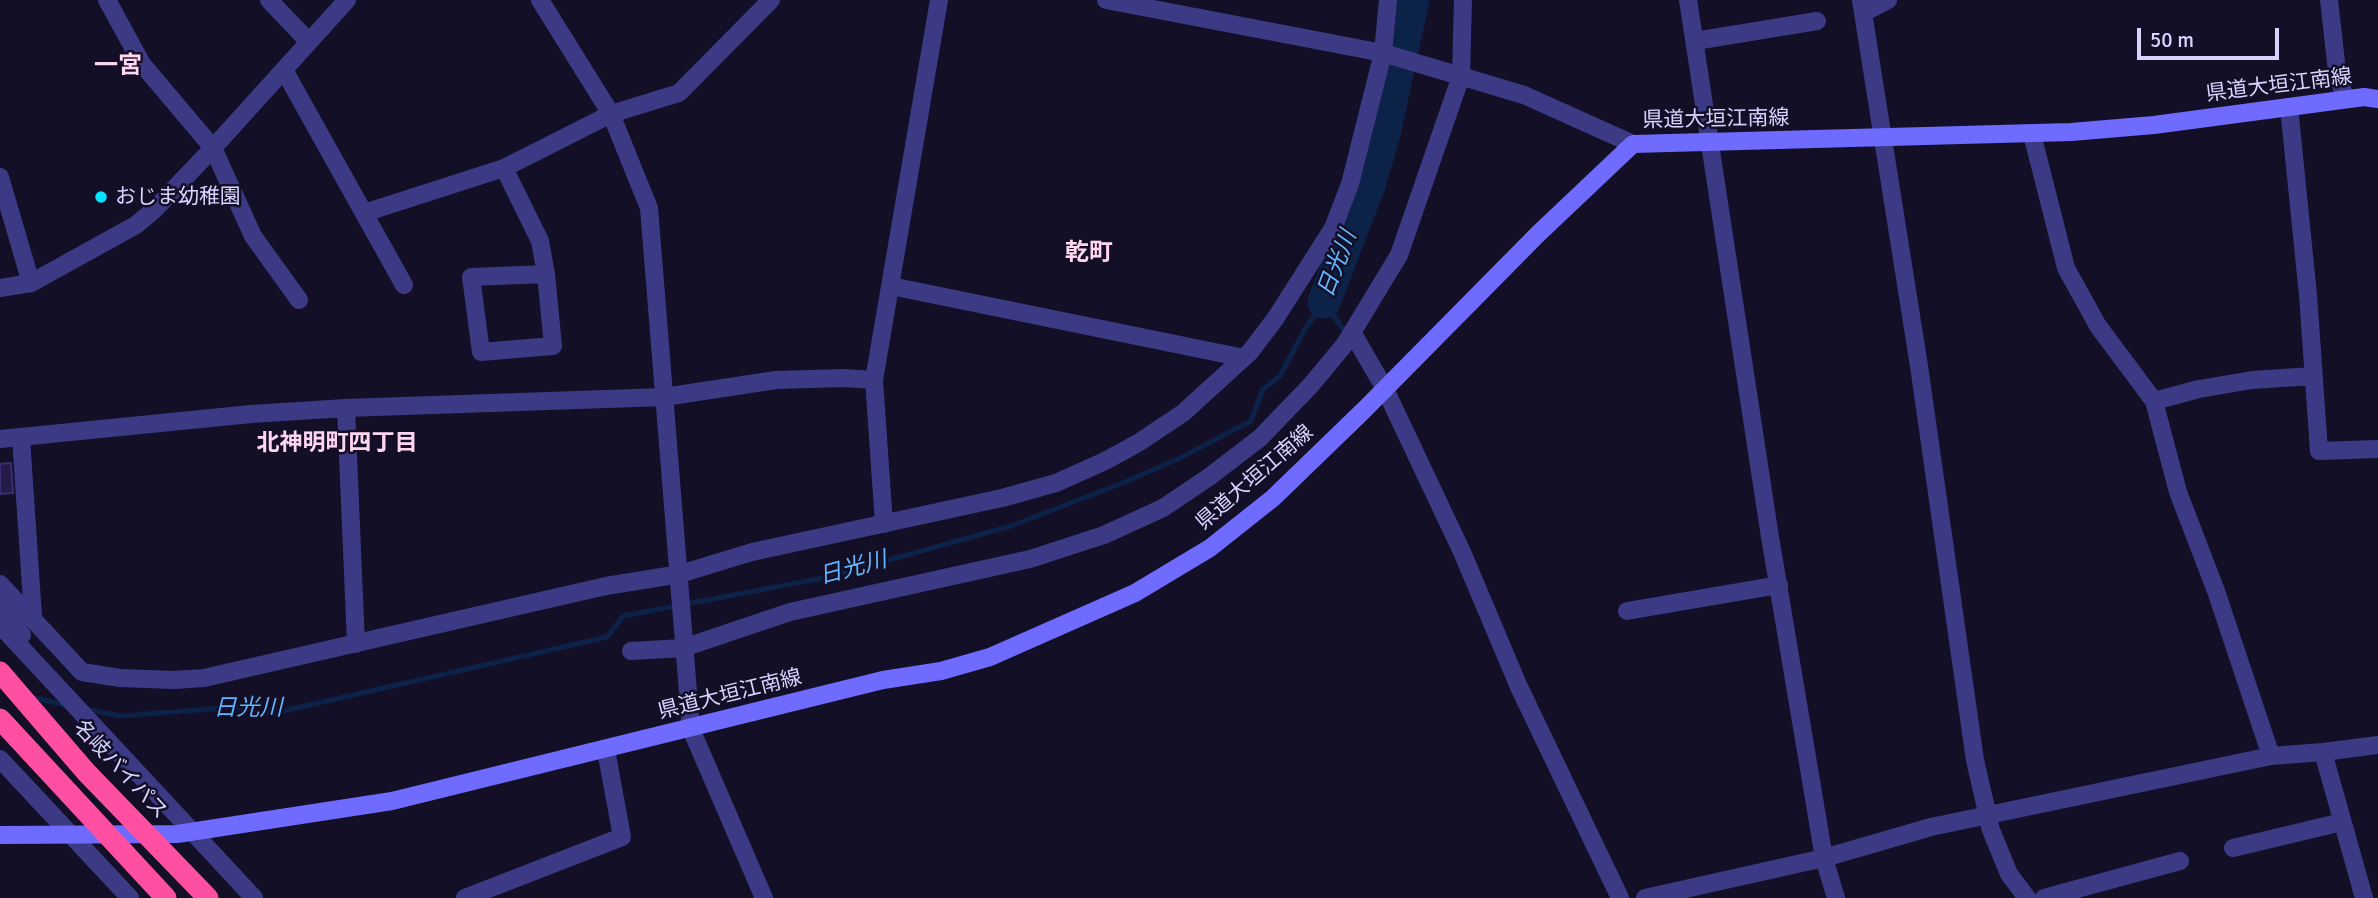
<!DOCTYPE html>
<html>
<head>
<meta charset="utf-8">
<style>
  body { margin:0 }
  #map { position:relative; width:2378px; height:898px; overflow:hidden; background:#130f26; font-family:Signika,sans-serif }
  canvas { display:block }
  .scale { position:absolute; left:2137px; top:28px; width:142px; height:32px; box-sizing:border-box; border:4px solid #d9d4ff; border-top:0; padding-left:9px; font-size:21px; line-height:24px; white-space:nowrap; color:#d9d4ff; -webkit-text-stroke:5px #130f26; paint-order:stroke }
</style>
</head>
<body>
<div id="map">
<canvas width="2378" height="898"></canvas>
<div class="scale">50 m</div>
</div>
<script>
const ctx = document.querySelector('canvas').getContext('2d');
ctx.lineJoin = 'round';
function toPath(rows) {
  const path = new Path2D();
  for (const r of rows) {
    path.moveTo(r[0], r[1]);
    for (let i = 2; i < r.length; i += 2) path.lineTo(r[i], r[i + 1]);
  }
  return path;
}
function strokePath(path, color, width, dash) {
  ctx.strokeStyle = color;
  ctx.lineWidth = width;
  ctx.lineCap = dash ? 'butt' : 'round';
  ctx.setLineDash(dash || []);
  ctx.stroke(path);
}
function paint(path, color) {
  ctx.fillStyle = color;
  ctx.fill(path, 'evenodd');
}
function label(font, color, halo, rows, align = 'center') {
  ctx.font = font + ' Signika,"Noto Sans JP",sans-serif';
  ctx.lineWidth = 5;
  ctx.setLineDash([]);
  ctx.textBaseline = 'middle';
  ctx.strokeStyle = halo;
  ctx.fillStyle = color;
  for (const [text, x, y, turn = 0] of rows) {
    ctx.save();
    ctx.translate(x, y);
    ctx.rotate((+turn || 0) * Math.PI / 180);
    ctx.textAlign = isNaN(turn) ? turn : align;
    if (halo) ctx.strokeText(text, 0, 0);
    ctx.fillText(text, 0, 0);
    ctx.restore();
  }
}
strokePath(toPath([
  [31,697,65,705],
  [85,709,121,716,262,705,270,714,607,637,623,616,828,577,1011,526,1125,482,1180,458,1251,421,1263,389,1280,376,1305,329,1324,302,1347,335]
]), '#0c2248', 5);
strokePath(toPath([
  [1324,302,1369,185,1384,134,1413,0]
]), '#0c2248', 33);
const building = toPath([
  [11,463,13,493,0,494,0,464,11,463]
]);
paint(building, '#241b47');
strokePath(building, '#3b2d73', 2);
strokePath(toPath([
  [107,0,142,64,213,148,253,236,299,300],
  [269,0,309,42],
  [540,0,611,114,649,208,691,729,764,898],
  [1106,0,1383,53,1524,95,1633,144],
  [1688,0,1770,537,1824,858,1836,898],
  [1861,0,1919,366,1975,760,1991,830,2009,874,2027,898],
  [2329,0,2337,71,2345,99],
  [1863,13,1888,0],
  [1695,41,1817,21],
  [284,70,404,285],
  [2289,107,2308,295,2319,451,2378,449],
  [2032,134,2066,268,2098,326,2154,401,2178,492,2216,591,2271,756],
  [504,168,540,241,546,274,471,277,481,352,553,346,546,274],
  [0,177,31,283],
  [364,213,504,168,611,114,679,93,771,0],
  [891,286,1244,358],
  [0,288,31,283,136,225,155,209,213,148,347,0],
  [1352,332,1385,389,1462,552,1519,687,1620,898],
  [874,380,884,524],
  [2154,401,2199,389,2252,380,2313,376],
  [346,408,356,644],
  [21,438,33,616],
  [0,439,251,414,346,408,664,397,776,380,844,378,874,380,939,0],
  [0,584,82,672,120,678,174,680,204,678,606,586,680,574,752,552,1002,498,1056,483,1105,461,1138,443,1183,413,1250,352,1275,319,1333,228,1350,184,1383,53,1388,0],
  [0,604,22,635],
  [1627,611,1779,585],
  [0,625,254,898],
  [631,651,683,648,790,612,1030,559,1104,535,1163,508,1209,477,1260,438,1311,385,1345,344,1399,255,1461,76,1463,0],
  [2323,752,2364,898],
  [0,759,130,898],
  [2233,848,2342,822],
  [465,898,622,837,606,750],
  [1645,898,1824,858,1931,827,2271,756,2323,752,2378,745],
  [2044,898,2180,861]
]), '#3d3a85', 18);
strokePath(toPath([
  [0,835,177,834,392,801,883,680,941,671,990,657,1135,593,1210,548,1273,498,1364,410,1538,234,1633,144,2071,132,2154,125,2364,97,2378,99]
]), '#6f6bff', 18);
strokePath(toPath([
  [0,672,86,772,208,898],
  [0,719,166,898]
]), '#ff4fa3', 21);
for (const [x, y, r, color] of [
  [101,197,7,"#00e5ff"]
]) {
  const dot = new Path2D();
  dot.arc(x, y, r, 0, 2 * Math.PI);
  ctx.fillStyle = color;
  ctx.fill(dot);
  strokePath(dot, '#130f26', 2.5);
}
label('21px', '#d9d4ff', '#130f26', [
  ["県道大垣江南線",2279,86,-7],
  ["県道大垣江南線",1716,120,-1],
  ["県道大垣江南線",1255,478,-41],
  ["県道大垣江南線",730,695,-14],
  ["名岐バイパス",120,770,47]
]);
label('21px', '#d9d4ff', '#130f26', [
  ["おじま幼稚園",115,197]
], 'left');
label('italic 23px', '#62b6ff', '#130f26', [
  ["日光川",1338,264,-69],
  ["日光川",853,569,-15],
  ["日光川",248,709]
]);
label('bold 23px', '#ffd6f0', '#130f26', [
  ["北神明町四丁目",337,444]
]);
label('bold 24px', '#ffd6f0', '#130f26', [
  ["一宮",118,67],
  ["乾町",1089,254]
]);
</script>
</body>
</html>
